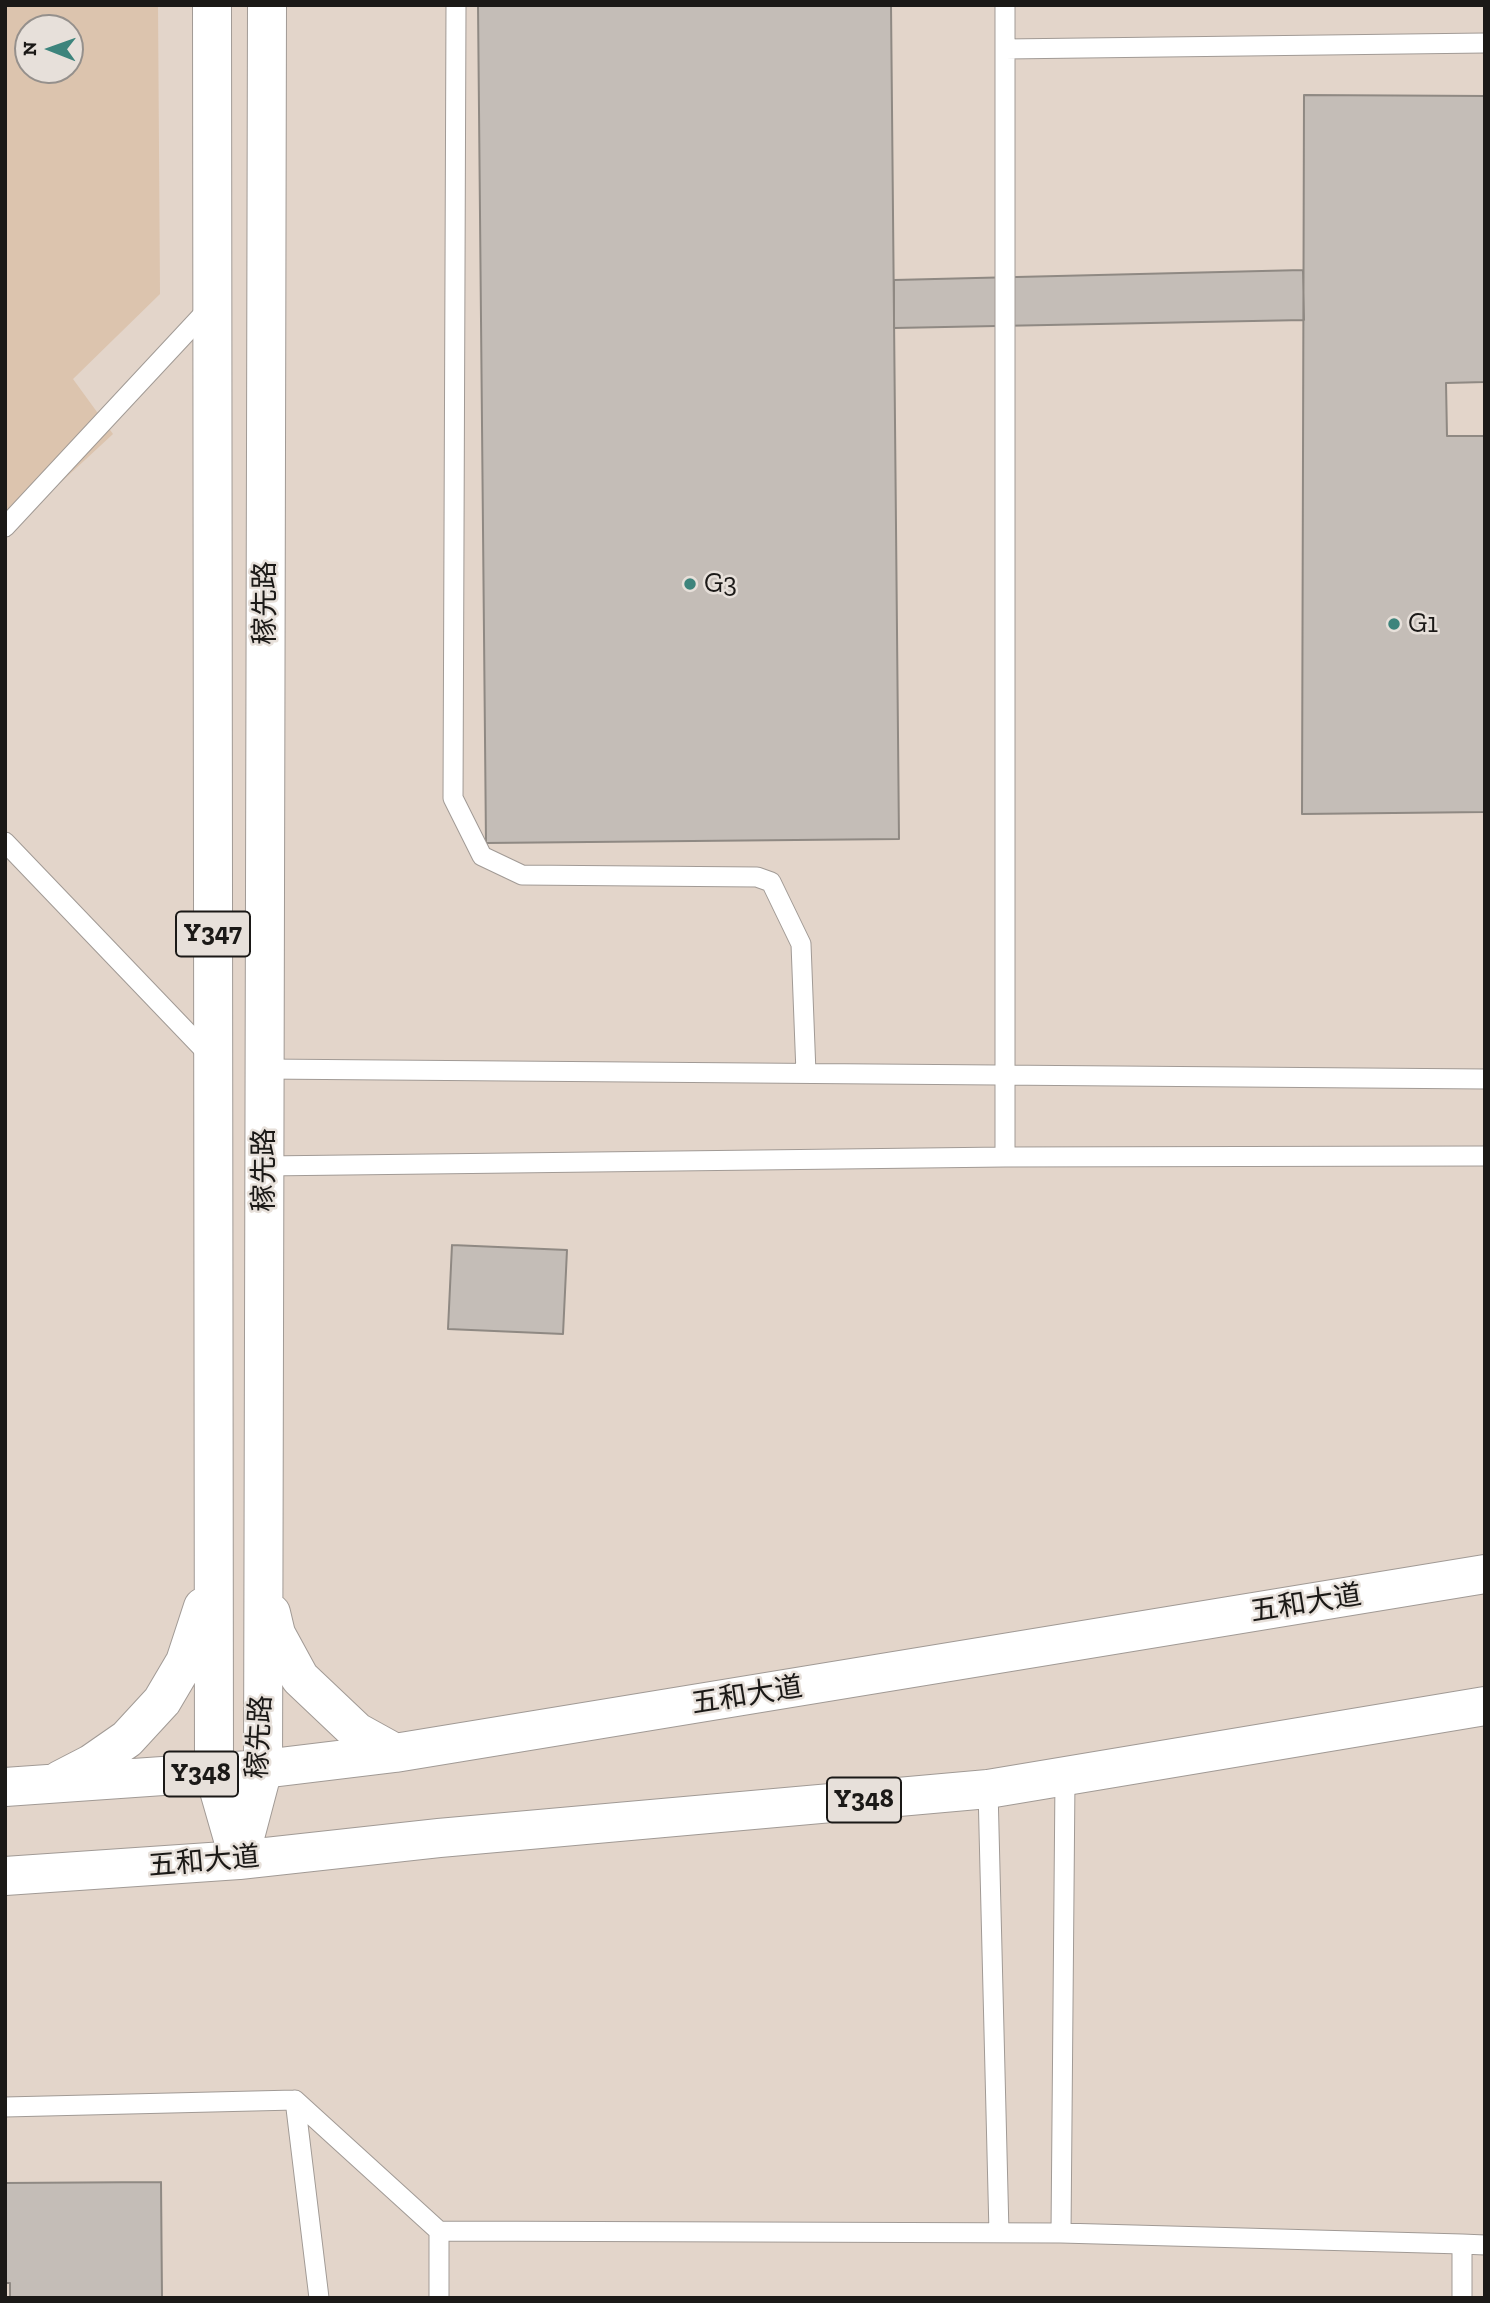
<!DOCTYPE html>
<html>
<head>
<meta charset="utf-8">
<style>
  body { margin:0 }
  #map { position:relative; width:1490px; height:2303px; overflow:hidden; background:#e7e0da; font-family:"Zilla Slab",serif }
  canvas { display:block }
  .frame { position:absolute; inset:0; border:7px solid #1b1917; pointer-events:none }
  .north { position:absolute; left:14px; top:14px; width:70px; height:70px; box-sizing:border-box; background:#e7e0da; border:2px solid #95908c; border-radius:50%; rotate:271deg; font-size:19px; font-weight:700; line-height:28px; text-align:center; color:#1b1917 }
  .north::after { content:''; display:block; margin:auto; width:24px; height:32px; background:#3d847c; clip-path:polygon(50% 0,100% 100%,50% 72%,0 100%) }
</style>
</head>
<body>
<div id="map">
<canvas width="1490" height="2303"></canvas>
<div class="frame"></div>
<div class="north">N</div>
</div>
<script>
const ctx = document.querySelector('canvas').getContext('2d');
ctx.lineJoin = 'round';
function paint(path, color) {
  ctx.fillStyle = color;
  ctx.fill(path, 'evenodd');
}
function toPath(rows) {
  const path = new Path2D();
  for (const r of rows) {
    path.moveTo(r[0], r[1]);
    for (let i = 2; i < r.length; i += 2) path.lineTo(r[i], r[i + 1]);
  }
  return path;
}
function strokePath(path, color, width, dash) {
  ctx.strokeStyle = color;
  ctx.lineWidth = width;
  ctx.lineCap = dash ? 'butt' : 'round';
  ctx.setLineDash(dash || []);
  ctx.stroke(path);
}
function label(font, color, halo, rows, align = 'center') {
  ctx.font = font + ' "Zilla Slab","Noto Sans SC",serif';
  ctx.lineWidth = 5;
  ctx.setLineDash([]);
  ctx.textBaseline = 'middle';
  ctx.strokeStyle = halo;
  ctx.fillStyle = color;
  for (const [text, x, y, turn = 0] of rows) {
    ctx.save();
    ctx.translate(x, y);
    ctx.rotate((+turn || 0) * Math.PI / 180);
    ctx.textAlign = isNaN(turn) ? turn : align;
    if (halo) ctx.strokeText(text, 0, 0);
    ctx.fillText(text, 0, 0);
    ctx.restore();
  }
}
paint(toPath([
  [5,5,1485,5,1485,2298,5,2298],
  [28,28,70,28,70,70,28,70]
]), '#e3d5ca');
paint(toPath([
  [5,5,158,5,160,294,73,379,113,434,5,534],
  [28,28,70,28,70,70,28,70]
]), '#dcc4ae');
const building = toPath([
  [478,5,891,5,899,839,486,843,478,5],
  [1304,95,1485,96,1485,382,1446,383,1447,436,1485,436,1485,812,1302,814,1304,95],
  [1303,270,1304,320,894,328,894,280,1303,270],
  [452,1245,567,1250,563,1334,448,1329,452,1245],
  [161,2182,162,2298,10,2298,10,2283,5,2283,5,2183,161,2182]
]);
paint(building, '#c4bdb7');
strokePath(building, '#8f8983', 2);
const service = toPath([
  [456,5,453,798,482,856,522,875,757,877,771,882,801,944,806,1073],
  [1005,5,1005,1157],
  [1005,49,1485,43],
  [5,527,209,308],
  [5,842,210,1056],
  [264,1069,1485,1079],
  [265,1166,1005,1157,1485,1156],
  [988,1789,999,2233],
  [295,2100,319,2298],
  [5,2107,295,2100,439,2231,1061,2233,1462,2244,1462,2298],
  [439,2231,439,2298],
  [1061,2233,1065,1778],
  [1462,2244,1485,2245]
]);
const primary = toPath([
  [212,5,214,1773,239,1860],
  [271,1613,276,1634,300,1678,357,1732,395,1753],
  [60,1780,91,1764,127,1739,162,1701,185,1662,203,1607],
  [5,1787,263,1769,395,1753,1485,1574],
  [239,1860,263,1769,267,5],
  [5,1876,239,1860,439,1838,988,1789,1485,1706]
]);
strokePath(service, '#a19a95', 21);
strokePath(primary, '#a19a95', 40);
strokePath(service, '#fff', 19);
strokePath(primary, '#fff', 38);
for (const [x, y, r, color] of [
  [690,584,7,"#3d847c"],
  [1394,624,7,"#3d847c"]
]) {
  const dot = new Path2D();
  dot.arc(x, y, r, 0, 2 * Math.PI);
  ctx.fillStyle = color;
  ctx.fill(dot);
  strokePath(dot, '#e7e0da', 2.5);
}
for (const [x, y, w] of [
  [213,934,74],
  [201,1774,74],
  [864,1800,74]
]) {
  const box = new Path2D();
  box.roundRect(x - w / 2, y - 22.5, w, 45, 5);
  ctx.fillStyle = '#e7e0da';
  ctx.fill(box);
  strokePath(box, '#1b1917', 2);
}
label('bold 26px', '#1b1917', null, [
  ["Y347",213,934],
  ["Y348",201,1774],
  ["Y348",864,1800]
]);
label('28px', '#1b1917', '#e7e0da', [
  ["G3",704,584],
  ["G1",1408,624]
], 'left');
label('28px', '#1b1917', '#e7e0da', [
  ["稼先路",266,603,-90],
  ["稼先路",265,1170,-90],
  ["五和大道",1306,1604,-9],
  ["五和大道",747,1696,-9],
  ["稼先路",260,1737,-87],
  ["五和大道",204,1862,-5]
]);
</script>
</body>
</html>
